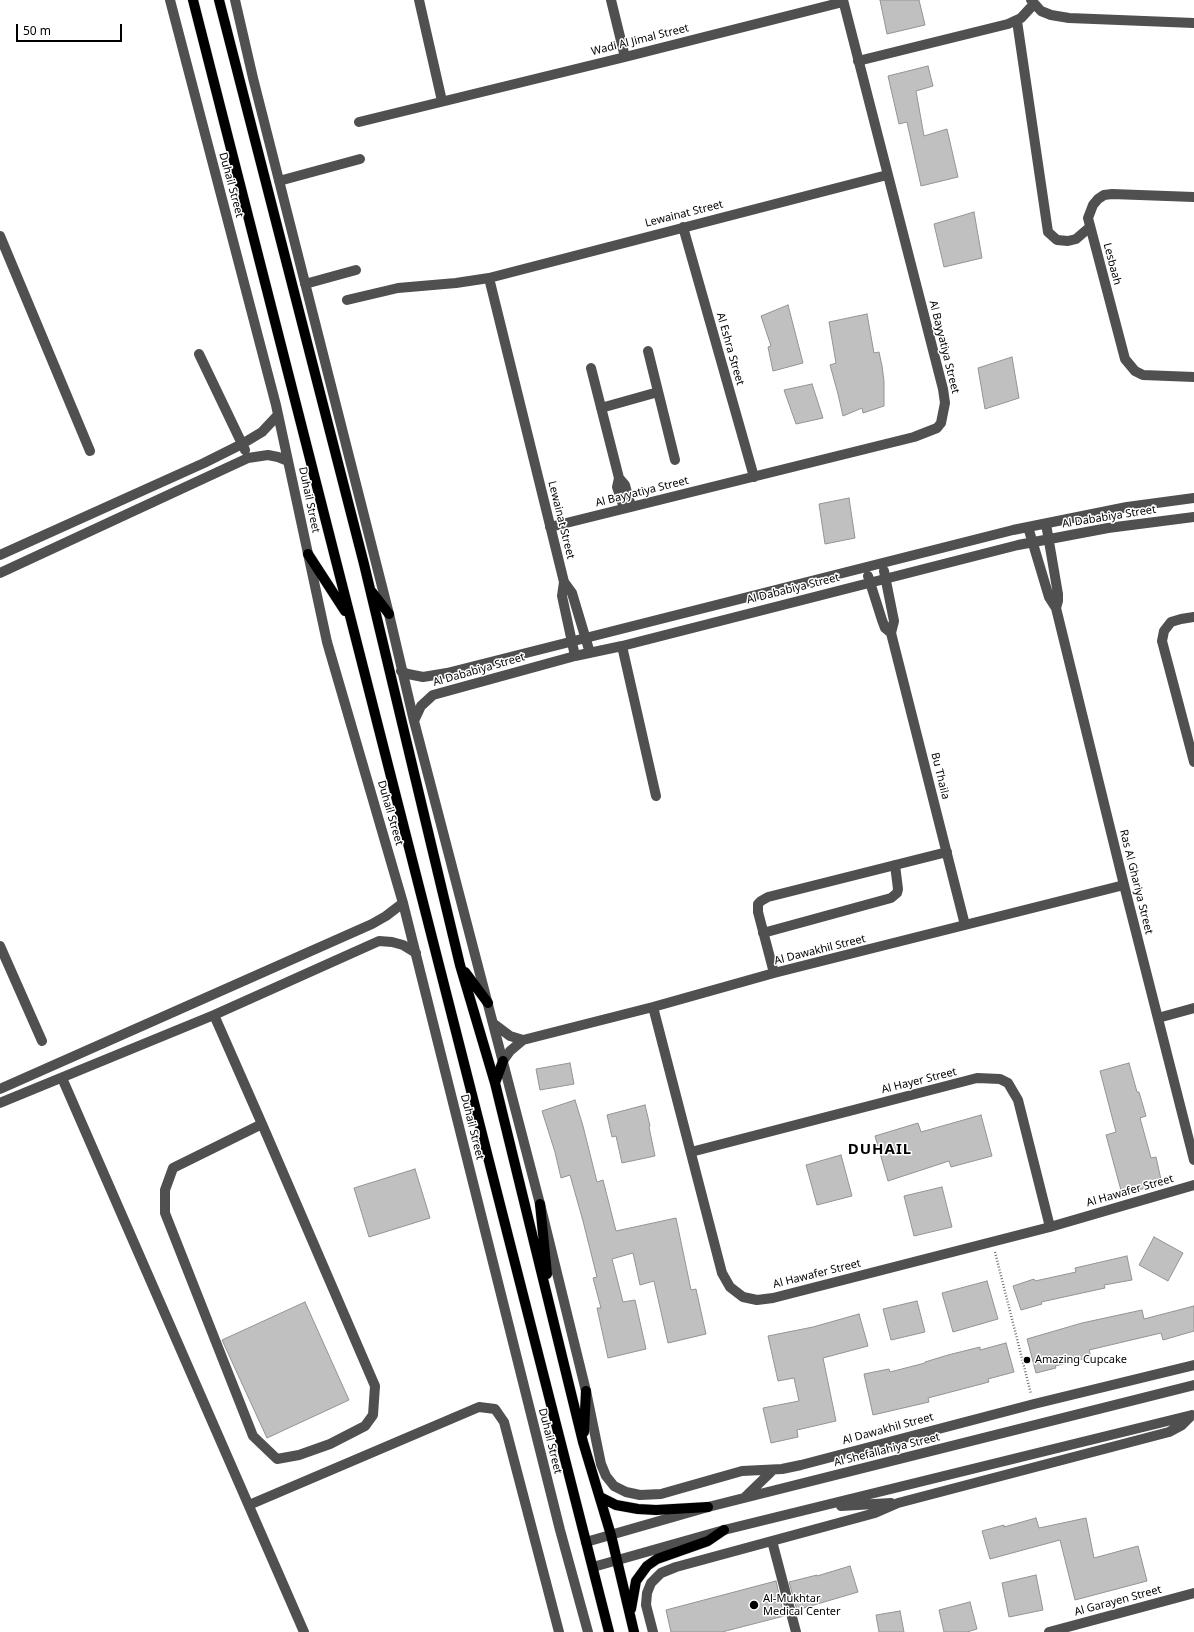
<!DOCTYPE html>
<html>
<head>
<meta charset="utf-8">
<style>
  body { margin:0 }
  #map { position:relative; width:1194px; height:1632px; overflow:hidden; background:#fff; font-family:"Noto Sans",sans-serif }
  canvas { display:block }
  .scale { position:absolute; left:16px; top:24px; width:106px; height:18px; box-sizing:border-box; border:2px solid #000; border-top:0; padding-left:5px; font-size:12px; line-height:14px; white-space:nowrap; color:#000; -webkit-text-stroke:3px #fff; paint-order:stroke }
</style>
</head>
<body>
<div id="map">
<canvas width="1194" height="1632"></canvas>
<div class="scale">50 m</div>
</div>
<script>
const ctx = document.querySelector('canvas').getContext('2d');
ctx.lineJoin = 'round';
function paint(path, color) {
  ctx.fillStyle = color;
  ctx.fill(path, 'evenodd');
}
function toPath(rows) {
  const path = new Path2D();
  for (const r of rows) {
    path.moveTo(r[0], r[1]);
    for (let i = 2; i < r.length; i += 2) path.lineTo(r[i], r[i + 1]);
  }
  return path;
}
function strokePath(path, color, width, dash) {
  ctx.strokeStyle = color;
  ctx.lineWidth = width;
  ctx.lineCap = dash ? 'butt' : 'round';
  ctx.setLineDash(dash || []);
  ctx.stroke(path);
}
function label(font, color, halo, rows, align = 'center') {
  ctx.font = font + ' "Noto Sans",sans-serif';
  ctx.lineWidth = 3;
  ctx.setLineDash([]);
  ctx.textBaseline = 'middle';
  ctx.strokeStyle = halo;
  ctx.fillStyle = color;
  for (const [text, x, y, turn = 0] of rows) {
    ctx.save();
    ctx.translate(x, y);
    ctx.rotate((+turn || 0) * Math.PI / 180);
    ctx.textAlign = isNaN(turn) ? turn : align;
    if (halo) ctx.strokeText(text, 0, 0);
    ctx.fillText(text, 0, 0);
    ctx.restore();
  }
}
const building = toPath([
  [880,0,919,0,925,25,887,34,880,0],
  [928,66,933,86,916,91,924,136,947,129,958,177,921,186,907,122,899,124,888,76,928,66],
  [974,212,982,258,944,267,934,224,974,212],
  [788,305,803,363,773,371,768,347,771,346,761,316,788,305],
  [867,314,874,353,879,352,882,366,884,381,884,406,863,413,862,408,843,416,838,394,830,365,836,363,829,322,867,314],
  [1012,357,1019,398,985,409,978,368,1012,357],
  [812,384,823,418,796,424,784,390,812,384],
  [849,498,855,538,825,544,819,504,849,498],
  [570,1063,574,1084,540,1090,536,1069,570,1063],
  [1129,1063,1137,1092,1139,1092,1146,1116,1140,1118,1151,1158,1156,1157,1162,1184,1122,1194,1106,1135,1116,1132,1100,1071,1129,1063],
  [575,1100,583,1126,597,1182,603,1180,616,1231,676,1218,691,1290,696,1289,706,1334,668,1343,654,1281,640,1285,633,1253,612,1259,623,1302,635,1300,646,1349,608,1358,597,1308,601,1308,593,1278,597,1277,583,1221,570,1175,561,1178,555,1152,542,1111,575,1100],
  [645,1105,650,1126,649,1127,655,1156,622,1163,616,1136,612,1137,607,1115,645,1105],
  [981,1115,992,1156,951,1167,949,1161,888,1181,875,1136,918,1123,921,1132,981,1115],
  [841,1155,852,1196,817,1205,806,1165,841,1155],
  [415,1169,430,1218,369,1237,354,1188,415,1169],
  [942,1187,952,1227,914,1236,904,1196,942,1187],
  [1154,1237,1183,1253,1168,1281,1139,1265,1154,1237],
  [1127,1256,1132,1280,1104,1285,1105,1288,1041,1302,1042,1304,1021,1310,1013,1286,1034,1279,1035,1281,1076,1272,1075,1268,1127,1256],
  [987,1281,998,1319,953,1332,942,1293,987,1281],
  [917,1301,925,1332,891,1340,883,1309,917,1301],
  [305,1302,349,1400,267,1438,222,1340,305,1302],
  [1194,1306,1194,1331,1163,1340,1161,1333,1089,1350,1091,1357,1055,1366,1056,1368,1036,1373,1027,1339,1082,1323,1142,1310,1144,1319,1194,1306],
  [859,1314,868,1346,823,1358,836,1421,797,1430,798,1437,771,1443,763,1408,799,1401,794,1378,778,1381,768,1336,813,1327,859,1314],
  [1006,1343,1014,1372,988,1379,989,1382,928,1398,929,1402,873,1415,864,1374,889,1369,890,1372,925,1363,925,1362,948,1355,980,1347,980,1350,1006,1343],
  [1036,1518,1039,1528,1086,1518,1094,1558,1138,1546,1147,1581,1075,1600,1060,1540,990,1559,982,1531,1004,1525,1004,1527,1036,1518],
  [850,1566,858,1592,797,1610,789,1582,817,1575,817,1576,850,1566],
  [1036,1575,1043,1610,1009,1617,1002,1583,1036,1575],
  [776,1581,784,1616,722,1632,671,1632,666,1610,776,1581],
  [970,1602,977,1629,967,1632,944,1632,939,1610,970,1602],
  [900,1611,904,1632,879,1632,876,1615,900,1611]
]);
paint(building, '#c0c0c0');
strokePath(building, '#949494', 1);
const major = toPath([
  [193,0,609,1632],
  [219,0,364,564,460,965,495,1083,583,1442,611,1535,634,1632],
  [308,554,345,611],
  [372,592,389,614],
  [465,972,488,1003],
  [495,1083,503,1061],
  [540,1204,547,1274],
  [584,1432,586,1391],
  [600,1497,616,1505,638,1509,656,1510,708,1507],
  [631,1609,636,1581,647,1566,657,1559,708,1541,724,1530]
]);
strokePath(major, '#dbdbdb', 11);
strokePath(toPath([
  [995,1252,1031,1394]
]), '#727272', 2.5, [1, 2]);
strokePath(toPath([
  [170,0,276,405,327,642,403,903,560,1530,588,1632],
  [235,0,253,78,389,614,414,721,540,1204,586,1391,601,1464,606,1476,614,1486,626,1492,640,1495,661,1494,742,1471,782,1469,801,1465,1034,1404,1194,1365],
  [419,0,442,101],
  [611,0,625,57],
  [1031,0,1041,11,1051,15,1069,18,1194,23],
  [1017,21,1048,232,1057,240,1068,241,1076,239,1090,227],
  [858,61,1008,24,1021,18,1034,4],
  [359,122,625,57,843,2],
  [279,181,360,159],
  [1194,197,1112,194,1104,195,1098,199,1093,205,1088,218,1125,359,1135,371,1143,375,1194,377],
  [683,227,754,477],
  [0,236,90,451],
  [489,278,564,582,562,596,575,656],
  [305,284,356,270],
  [347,300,398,288,456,283,489,278,887,175],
  [648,351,675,460],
  [199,354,245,450],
  [591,368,619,478,617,487,624,508],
  [601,408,658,392],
  [619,478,625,485,631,506],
  [1046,524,1058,594,1058,601,1056,608],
  [550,527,914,437,937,428,941,423,945,403,943,389,843,0],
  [1028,527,1049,597,1056,608,1124,885,1194,1160],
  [0,555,204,463,242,444,262,432,277,416],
  [884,571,894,621,891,633],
  [0,573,248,458,268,455,278,457,288,461],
  [868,576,882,620,885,628,891,633,965,925],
  [564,582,572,593,590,653],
  [1194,617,1181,619,1171,622,1164,631,1162,641,1194,762],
  [622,646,656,796],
  [401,671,408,674,423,677,447,673,1013,530,1127,507,1194,498],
  [414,721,421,706,433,695,575,656,622,646,1018,545,1108,528,1194,517],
  [763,933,891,898,897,893,898,889,895,865],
  [0,946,42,1041],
  [774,973,758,912,758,904,761,901,768,897,947,852],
  [653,1007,722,1273,730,1287,743,1297,757,1300,773,1298,1050,1227,1194,1185],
  [214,1015,262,1124,375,1386,373,1415,365,1426,330,1444,299,1455,277,1459,253,1436,165,1213,165,1190,173,1168,262,1124],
  [1158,1018,1194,1008],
  [494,1024,510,1036,523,1040],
  [503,1061,510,1051,523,1040,653,1007,774,973,1124,885],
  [62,1078,304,1632],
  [0,1089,372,924,386,916,403,903],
  [0,1103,214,1015,379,941,392,942,403,945,416,953],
  [691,1152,977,1078,1000,1079,1008,1083,1018,1100,1050,1227],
  [744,1498,773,1470],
  [249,1505,479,1407,495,1409,504,1422,559,1632],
  [841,1506,891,1503],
  [772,1541,796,1632],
  [586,1542,708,1507,1194,1385],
  [593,1567,724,1530,1192,1415],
  [653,1632,646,1605,647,1593,651,1583,661,1573,676,1567,875,1513,898,1503,1169,1432,1182,1425,1192,1415],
  [1049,1632,1194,1593]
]), '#505050', 10);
strokePath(major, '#000', 10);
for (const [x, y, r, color] of [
  [1027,1360,4,"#000"],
  [754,1605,5,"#000"]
]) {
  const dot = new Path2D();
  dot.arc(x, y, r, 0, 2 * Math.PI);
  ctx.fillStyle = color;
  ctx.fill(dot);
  strokePath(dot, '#fff', 1.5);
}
label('11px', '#000', '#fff', [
  ["Wadi Al Jimal Street",640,40,-14],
  ["Duhail Street",231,185,75],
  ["Lewainat Street",684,214,-14],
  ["Lesbaah",1112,264,75],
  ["Al Bayyatiya Street",944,347,76],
  ["Al Eshra Street",730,349,74],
  ["Al Bayyatiya Street",642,492,-14],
  ["Duhail Street",309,500,78],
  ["Al Dababiya Street",1109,517,-9],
  ["Lewainat Street",561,520,76],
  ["Al Dababiya Street",793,589,-14],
  ["Al Dababiya Street",479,670,-16],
  ["Bu Thaila",940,776,76],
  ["Duhail Street",390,813,74],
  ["Ras Al Ghariya Street",1136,882,76],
  ["Al Dawakhil Street",820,950,-14],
  ["Al Hayer Street",919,1081,-14],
  ["Duhail Street",472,1127,76],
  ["Al Hawafer Street",1130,1191,-16],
  ["Al Hawafer Street",817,1274,-14],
  ["Al Dawakhil Street",888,1429,-15],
  ["Duhail Street",550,1441,76],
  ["Al Shefallahiya Street",887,1450,-14],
  ["Al Garayen Street",1118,1601,-15]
]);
label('11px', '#000', '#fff', [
  ["Amazing Cupcake",1035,1360],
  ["Al-Mukhtar",763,1599],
  ["Medical Center",763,1612]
], 'left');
ctx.letterSpacing = '1px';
label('bold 15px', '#000', '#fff', [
  ["DUHAIL",880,1150]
]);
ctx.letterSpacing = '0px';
</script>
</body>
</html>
